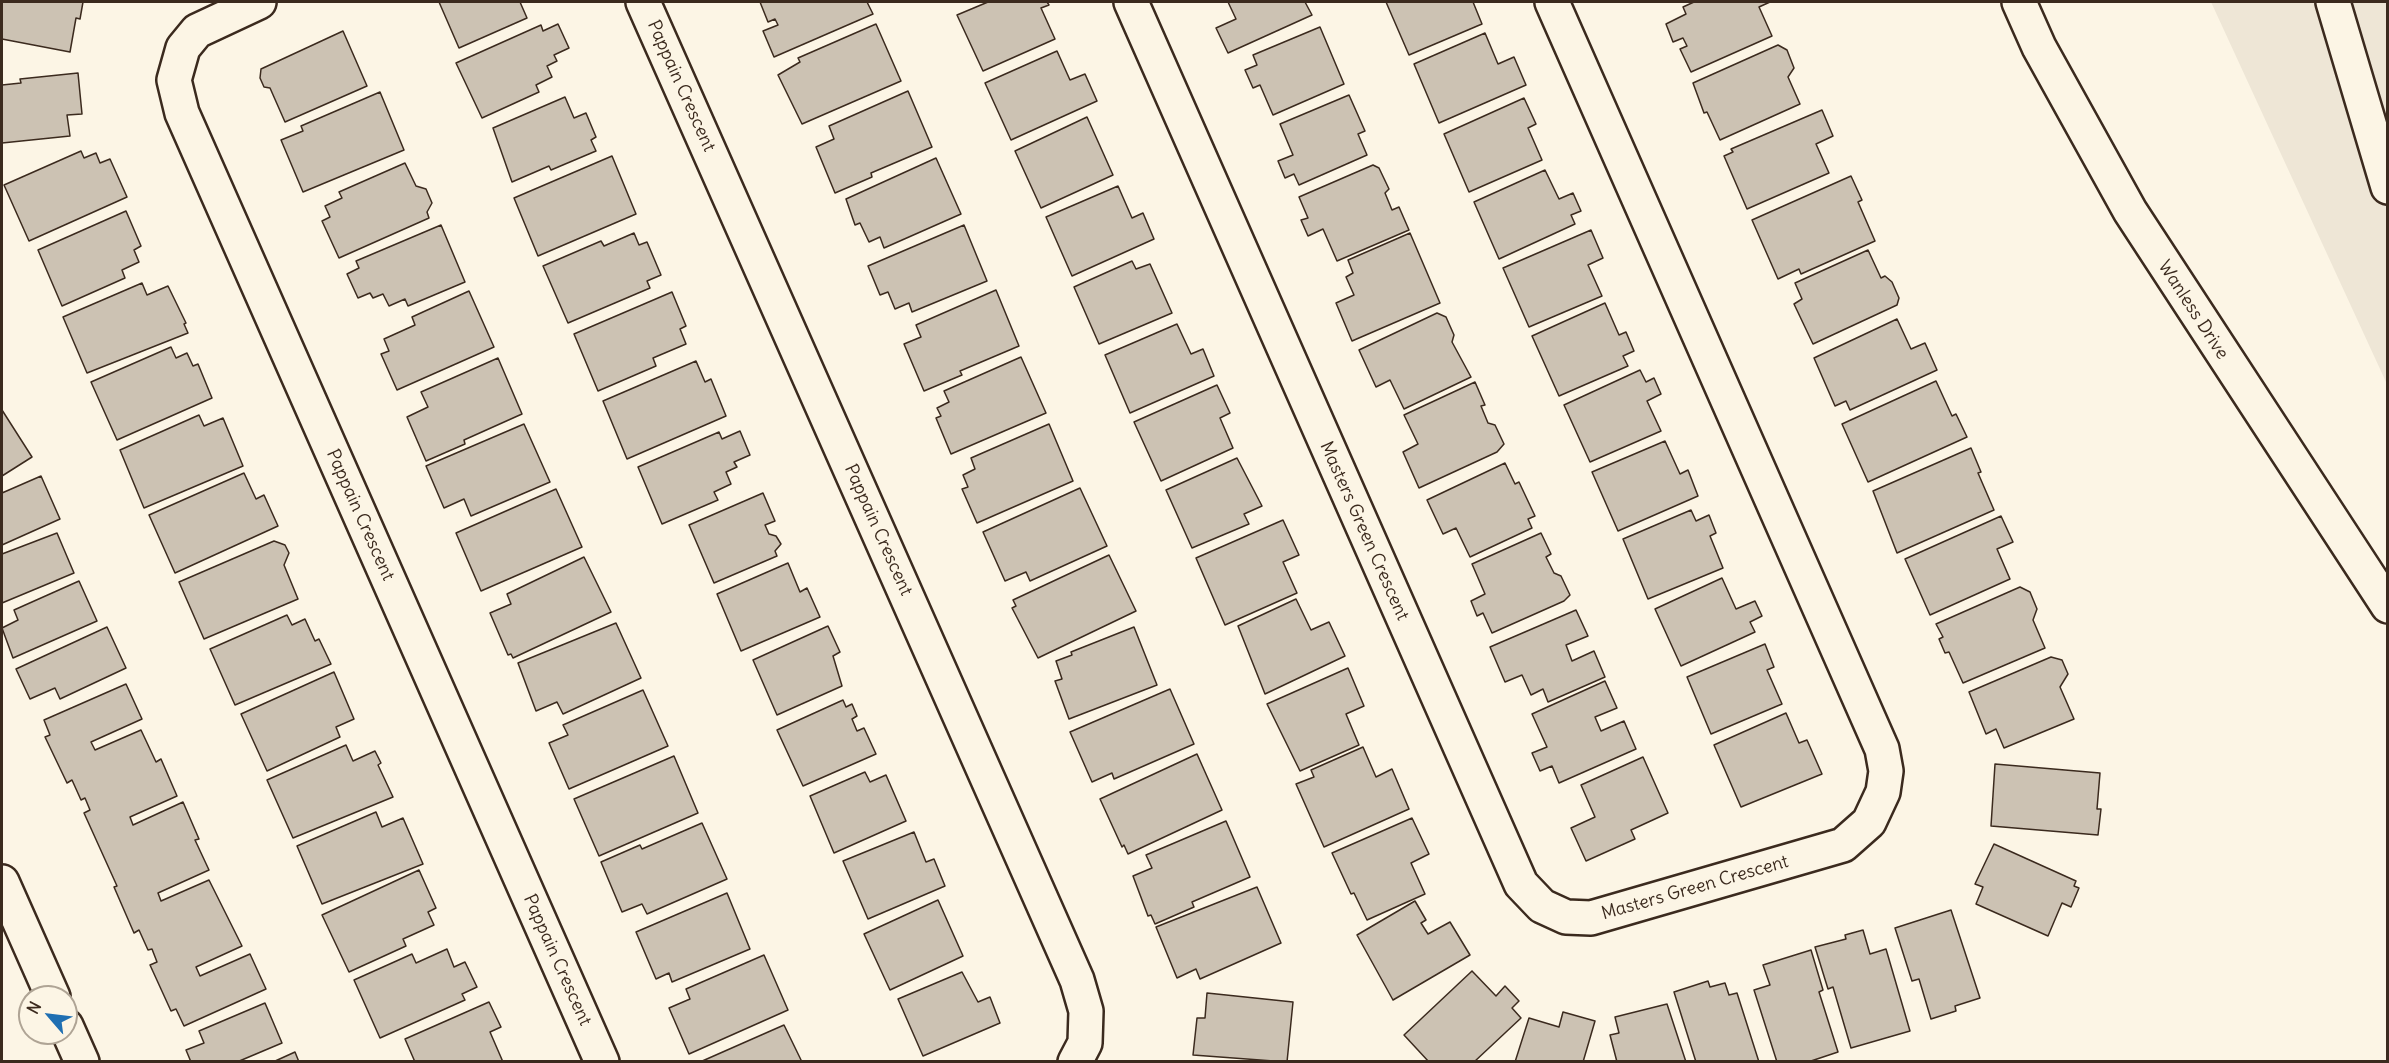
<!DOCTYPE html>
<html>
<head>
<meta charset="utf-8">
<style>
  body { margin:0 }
  #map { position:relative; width:2389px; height:1063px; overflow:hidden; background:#fcf5e5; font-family:Delius,sans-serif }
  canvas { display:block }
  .frame { position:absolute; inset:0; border:3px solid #3b2a1e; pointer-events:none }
  .north { position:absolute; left:18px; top:985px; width:60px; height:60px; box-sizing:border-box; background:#fcf5e5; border:2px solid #afa495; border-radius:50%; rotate:298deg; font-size:16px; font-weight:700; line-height:24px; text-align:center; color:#3b2a1e }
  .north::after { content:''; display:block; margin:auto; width:21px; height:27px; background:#1f6fb2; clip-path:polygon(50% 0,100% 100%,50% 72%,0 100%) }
</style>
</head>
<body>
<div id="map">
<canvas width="2389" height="1063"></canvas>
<div class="frame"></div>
<div class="north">N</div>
</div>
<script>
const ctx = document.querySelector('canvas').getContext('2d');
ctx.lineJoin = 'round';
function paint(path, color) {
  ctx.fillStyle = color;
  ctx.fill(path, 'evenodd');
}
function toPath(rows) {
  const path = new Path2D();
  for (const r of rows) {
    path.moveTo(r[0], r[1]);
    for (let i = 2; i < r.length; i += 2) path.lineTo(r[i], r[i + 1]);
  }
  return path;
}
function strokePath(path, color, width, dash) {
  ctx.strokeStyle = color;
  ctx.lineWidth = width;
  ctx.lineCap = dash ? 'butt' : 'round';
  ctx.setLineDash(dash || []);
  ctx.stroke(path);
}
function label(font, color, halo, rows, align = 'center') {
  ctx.font = font + ' Delius,sans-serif';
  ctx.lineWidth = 5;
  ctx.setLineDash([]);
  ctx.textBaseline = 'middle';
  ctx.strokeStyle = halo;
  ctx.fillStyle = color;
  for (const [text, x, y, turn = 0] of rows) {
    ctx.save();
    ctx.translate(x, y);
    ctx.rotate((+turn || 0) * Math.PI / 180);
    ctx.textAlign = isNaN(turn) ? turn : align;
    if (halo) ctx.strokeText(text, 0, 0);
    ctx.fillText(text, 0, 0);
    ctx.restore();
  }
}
paint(toPath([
  [2211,2,2387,2,2387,385,2386,382]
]), '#eee6d6');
const building = toPath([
  [2,2,83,2,80,19,76,18,70,52,2,39,2,2],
  [439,2,520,2,527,18,459,48,439,2],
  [760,2,867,2,873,14,774,57,763,31,778,25,775,19,768,22,760,2],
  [988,2,1047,2,1049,5,1041,8,1055,39,983,71,957,15,988,2],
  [1228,2,1305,2,1312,15,1228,53,1216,28,1236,19,1228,2],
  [1386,2,1473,2,1482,24,1409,55,1386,2],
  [1694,2,1770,2,1759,7,1772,36,1691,72,1680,49,1687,46,1683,38,1673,42,1666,24,1686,14,1683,7,1694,2],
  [558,24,569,48,554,55,557,61,547,66,552,77,536,85,539,92,482,118,456,63,541,25,543,31,558,24],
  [876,24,901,81,802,124,778,75,800,62,798,58,876,24],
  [1320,27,1344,84,1273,115,1260,85,1253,88,1245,70,1257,65,1253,55,1320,27],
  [343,31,367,86,285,122,270,88,264,87,260,78,261,69,343,31],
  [1485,33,1498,64,1514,57,1526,85,1439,123,1414,64,1485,33],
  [1778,45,1787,50,1794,68,1788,77,1800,104,1720,140,1707,112,1704,113,1693,83,1778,45],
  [1057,51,1070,80,1085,74,1097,101,1011,140,985,83,1057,51],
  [78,73,82,114,67,115,70,136,2,143,2,85,21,83,20,79,78,73],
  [908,91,932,147,871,173,872,177,835,193,816,147,834,139,829,126,908,91],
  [380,92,404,150,303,192,281,140,303,131,301,126,380,92],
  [1349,95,1365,131,1358,134,1367,155,1299,185,1294,174,1285,178,1278,161,1293,155,1280,124,1349,95],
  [565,97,574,118,586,113,596,137,591,140,596,151,551,170,549,166,512,182,493,128,565,97],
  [1524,98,1536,124,1528,128,1542,160,1469,192,1444,134,1524,98],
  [1822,110,1833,136,1816,144,1829,173,1747,209,1724,156,1733,152,1731,149,1822,110],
  [1087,117,1113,175,1041,208,1015,151,1087,117],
  [81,151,84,158,96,153,100,163,110,159,127,197,29,241,4,185,81,151],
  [612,156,636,214,538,256,514,198,612,156],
  [936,158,961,214,884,248,880,237,869,242,860,223,855,225,846,199,936,158],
  [405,163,416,186,426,189,432,203,427,212,429,218,339,258,322,221,330,217,325,206,342,198,339,192,405,163],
  [1373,165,1379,168,1389,189,1385,193,1392,210,1399,207,1409,230,1337,261,1323,229,1308,236,1301,220,1308,218,1299,197,1373,165],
  [1545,170,1559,199,1573,193,1581,211,1571,215,1575,224,1499,259,1474,202,1545,170],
  [1851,176,1862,200,1858,202,1875,241,1801,274,1799,269,1778,279,1752,220,1851,176],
  [1118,186,1132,218,1143,213,1154,239,1072,276,1046,217,1118,186],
  [126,211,141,246,134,250,139,262,122,270,125,278,62,306,38,250,126,211],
  [441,225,465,282,408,306,405,299,389,306,383,294,373,298,370,293,358,298,347,274,359,268,356,261,441,225],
  [964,225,987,281,912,312,909,303,895,309,888,292,880,295,868,266,964,225],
  [1591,230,1603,258,1588,265,1602,296,1529,327,1503,268,1591,230],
  [634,233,639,245,647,242,661,275,647,281,650,288,568,323,543,266,601,241,604,246,634,233],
  [1410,233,1440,303,1352,341,1336,303,1354,295,1346,277,1353,273,1348,260,1410,233],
  [1868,250,1881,278,1885,276,1892,282,1899,298,1897,305,1813,344,1794,304,1802,299,1795,283,1868,250],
  [1132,261,1136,269,1150,264,1172,313,1099,344,1074,287,1132,261],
  [142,283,147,295,168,286,186,323,184,324,188,333,87,373,63,317,142,283],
  [996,290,1019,346,960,371,962,375,924,391,904,344,921,337,916,325,996,290],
  [469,291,494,347,397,390,381,354,389,351,384,339,415,325,412,317,469,291],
  [672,292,686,326,680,329,686,344,653,358,656,366,598,391,574,334,672,292],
  [1605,303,1619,335,1626,332,1634,351,1623,356,1628,366,1559,396,1532,336,1605,303],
  [1437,313,1446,317,1454,335,1452,342,1471,377,1404,409,1390,380,1376,387,1359,350,1437,313],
  [1897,319,1911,349,1925,343,1937,370,1850,410,1846,401,1835,406,1814,358,1897,319],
  [1177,324,1191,354,1203,349,1214,376,1130,413,1105,355,1177,324],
  [171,347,176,358,187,353,193,366,198,364,212,398,117,440,91,382,171,347],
  [1021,357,1046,413,951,454,936,418,941,416,937,408,949,402,944,391,1021,357],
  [498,358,522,414,464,440,465,444,426,461,407,417,428,407,421,392,498,358],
  [696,361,705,382,711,379,726,416,627,459,603,401,696,361],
  [1640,370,1646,382,1654,378,1661,394,1647,401,1661,431,1590,462,1564,405,1640,370],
  [1936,381,1952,416,1956,414,1967,437,1868,482,1842,424,1936,381],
  [1475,382,1485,405,1481,406,1488,423,1495,425,1504,444,1497,452,1419,488,1403,452,1418,444,1404,415,1475,382],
  [1217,385,1230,413,1220,418,1233,448,1161,481,1134,422,1217,385],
  [2,410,32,457,2,476,2,410],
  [199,415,204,426,223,418,243,466,144,508,120,450,199,415],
  [524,424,550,482,471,516,464,499,444,508,426,466,524,424],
  [1049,424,1073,481,977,523,962,489,968,487,963,475,975,469,971,458,1049,424],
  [740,431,750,455,734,462,737,467,726,472,731,484,714,492,718,500,662,524,638,467,719,432,722,439,740,431],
  [1665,441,1680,474,1688,470,1698,496,1618,531,1592,472,1665,441],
  [1971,448,1981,472,1978,473,1994,510,1897,553,1873,491,1971,448],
  [1237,458,1262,506,1244,514,1249,524,1192,548,1166,490,1237,458],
  [1505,463,1515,484,1519,482,1535,516,1528,519,1532,528,1470,557,1456,528,1443,534,1427,500,1505,463],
  [244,473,256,499,264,495,278,526,175,573,149,515,244,473],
  [41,476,60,519,2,545,2,493,41,476],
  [1080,488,1107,546,1030,581,1026,572,1005,581,983,532,1080,488],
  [556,489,582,547,481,591,456,533,556,489],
  [763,493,775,521,765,525,769,534,776,536,781,544,775,551,777,556,714,583,689,525,763,493],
  [1691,510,1696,521,1709,515,1716,533,1710,536,1723,568,1648,599,1623,539,1691,510],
  [2001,516,2013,542,1997,549,2010,579,1930,615,1905,559,2001,516],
  [1283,520,1299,555,1283,562,1297,593,1225,625,1196,558,1283,520],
  [57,533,74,573,2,603,2,554,57,533],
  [1541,533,1551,554,1546,557,1554,573,1561,576,1570,595,1564,601,1492,633,1483,613,1477,616,1471,601,1485,594,1472,564,1541,533],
  [274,541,285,545,289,553,284,565,298,599,204,639,179,582,274,541],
  [1109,555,1136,611,1038,658,1012,608,1016,606,1013,600,1109,555],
  [584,557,611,612,513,658,511,654,508,655,490,613,511,604,507,594,584,557],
  [788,563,800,592,807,588,820,617,741,651,717,594,788,563],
  [1722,578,1736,609,1755,601,1762,616,1750,622,1755,632,1681,666,1655,609,1722,578],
  [79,581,97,621,13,658,2,628,18,620,14,610,79,581],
  [2020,587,2030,592,2037,609,2033,620,2045,648,1963,683,1949,652,1945,653,1939,639,1943,637,1936,624,2020,587],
  [1296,599,1311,630,1329,622,1345,656,1265,694,1238,626,1296,599],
  [1576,610,1588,636,1566,645,1572,661,1594,651,1605,677,1548,702,1543,689,1531,695,1522,675,1505,682,1490,647,1576,610],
  [287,615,292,625,305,619,315,641,319,639,331,664,235,705,210,649,287,615],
  [616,623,641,678,563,714,557,702,536,711,518,663,616,623],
  [828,626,840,652,833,656,842,686,777,715,753,660,828,626],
  [107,627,126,668,60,699,55,688,30,699,16,669,107,627],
  [1134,627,1157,685,1069,719,1055,681,1062,679,1056,661,1072,655,1071,652,1134,627],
  [1765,644,1774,667,1767,670,1782,704,1711,734,1687,677,1765,644],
  [2051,657,2062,660,2068,674,2060,687,2074,719,2004,748,1996,729,1986,734,1969,692,2051,657],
  [1348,668,1364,706,1346,714,1359,745,1300,771,1267,704,1348,668],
  [334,672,354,719,336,727,340,737,267,771,241,714,334,672],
  [1605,681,1617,708,1595,717,1601,731,1624,721,1636,749,1559,783,1552,766,1540,771,1532,753,1547,747,1532,714,1605,681],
  [126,684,142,719,91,742,95,750,141,730,156,762,161,759,177,796,130,817,133,825,183,802,199,839,195,840,209,870,158,893,161,901,209,880,242,946,196,967,200,976,250,954,266,989,184,1026,176,1009,171,1011,150,965,157,962,152,949,148,950,139,930,134,933,114,887,117,886,84,813,90,810,85,798,81,800,72,780,67,783,45,737,50,735,44,720,126,684],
  [1170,689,1194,744,1114,779,1112,773,1092,782,1070,732,1170,689],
  [643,690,668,746,569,789,549,743,568,735,563,725,643,690],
  [843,700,846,707,852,704,857,716,852,719,857,731,864,728,876,754,803,786,777,730,843,700],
  [1786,713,1799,743,1807,740,1822,774,1741,807,1714,745,1786,713],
  [346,745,353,761,375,751,381,763,378,765,393,797,293,838,267,780,346,745],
  [1363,747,1376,777,1392,769,1409,809,1324,847,1296,784,1314,777,1311,770,1363,747],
  [1197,754,1222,810,1128,854,1124,845,1122,847,1100,799,1197,754],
  [674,756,698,813,599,856,574,799,674,756],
  [1643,757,1668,813,1631,830,1635,839,1586,861,1571,828,1595,817,1581,785,1643,757],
  [1995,764,2100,773,2097,809,2101,809,2098,835,1991,826,1995,764],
  [865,772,870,782,886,775,906,821,834,853,810,796,865,772],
  [376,812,382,827,403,818,423,864,322,904,297,846,376,812],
  [1412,818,1429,854,1411,863,1425,894,1367,920,1354,893,1351,894,1332,853,1412,818],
  [1226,821,1250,877,1192,902,1194,907,1155,924,1151,915,1148,916,1133,876,1152,868,1146,855,1226,821],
  [702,823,727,879,647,914,642,904,622,912,601,862,640,845,642,849,702,823],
  [914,832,926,862,934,859,945,886,868,919,843,861,914,832],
  [1994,844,2076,881,2074,886,2079,888,2071,907,2062,903,2048,936,1976,904,1983,887,1975,884,1994,844],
  [419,870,436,908,428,912,434,925,403,939,406,946,349,972,322,915,419,870],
  [1257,887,1281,943,1200,979,1196,969,1177,978,1156,927,1257,887],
  [727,893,750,949,672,982,669,973,656,979,636,932,727,893],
  [938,900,963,956,890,990,864,934,938,900],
  [1415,901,1426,920,1421,923,1428,934,1450,922,1470,955,1393,1000,1357,935,1415,901],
  [1951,910,1980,998,1955,1006,1956,1011,1931,1019,1919,979,1912,981,1895,928,1951,910],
  [1863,930,1870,954,1886,949,1910,1031,1851,1048,1833,987,1828,989,1815,947,1846,939,1845,935,1863,930],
  [447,949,454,967,465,962,477,987,462,994,465,1000,380,1038,354,980,412,954,416,963,447,949],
  [1811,950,1823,990,1819,992,1838,1052,1808,1062,1777,1062,1754,990,1770,985,1763,965,1811,950],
  [764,955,788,1010,689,1054,669,1008,690,999,686,989,764,955],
  [1472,971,1496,996,1505,986,1519,1001,1512,1008,1521,1018,1474,1062,1429,1062,1404,1035,1472,971],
  [962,972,978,1002,990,997,1000,1023,923,1056,898,999,962,972],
  [1708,981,1710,987,1725,983,1729,995,1737,993,1759,1062,1696,1062,1674,992,1708,981],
  [1207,993,1293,1002,1287,1062,1193,1055,1197,1018,1205,1018,1207,993],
  [489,1002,501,1027,490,1032,503,1062,415,1062,405,1039,489,1002],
  [265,1003,282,1043,237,1062,191,1062,186,1050,204,1043,199,1031,265,1003],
  [1667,1004,1686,1062,1617,1062,1610,1035,1619,1033,1615,1017,1667,1004],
  [1563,1012,1595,1021,1583,1062,1515,1062,1529,1018,1559,1027,1563,1012],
  [784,1025,802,1062,700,1062,784,1025],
  [295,1052,299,1062,273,1062,295,1052]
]);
paint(building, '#ccc2b3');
strokePath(building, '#3b2a1e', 1.5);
const minor = toPath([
  [259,2,197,31,183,48,174,80,182,113,602,1062],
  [643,2,1077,980,1086,1011,1085,1043,1075,1062],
  [1131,2,1521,884,1542,906,1566,917,1591,918,1843,845,1869,822,1883,792,1886,771,1882,749,1552,2],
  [2333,2,2388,187],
  [2,882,53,997],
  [66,1026,82,1062]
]);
const major = toPath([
  [2019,2,2039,47,2130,211,2388,606]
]);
strokePath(minor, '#3b2a1e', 38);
strokePath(major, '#3b2a1e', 38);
strokePath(minor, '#fcf5e5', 33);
strokePath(major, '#fcf5e5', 33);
label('18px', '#3b2a1e', '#fcf5e5', [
  ["Pappain Crescent",681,86,66],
  ["Wanless Drive",2193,310,57],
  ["Pappain Crescent",360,515,66],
  ["Pappain Crescent",878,530,66],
  ["Masters Green Crescent",1364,531,66],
  ["Masters Green Crescent",1695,888,-16],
  ["Pappain Crescent",557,960,66]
]);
</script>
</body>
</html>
